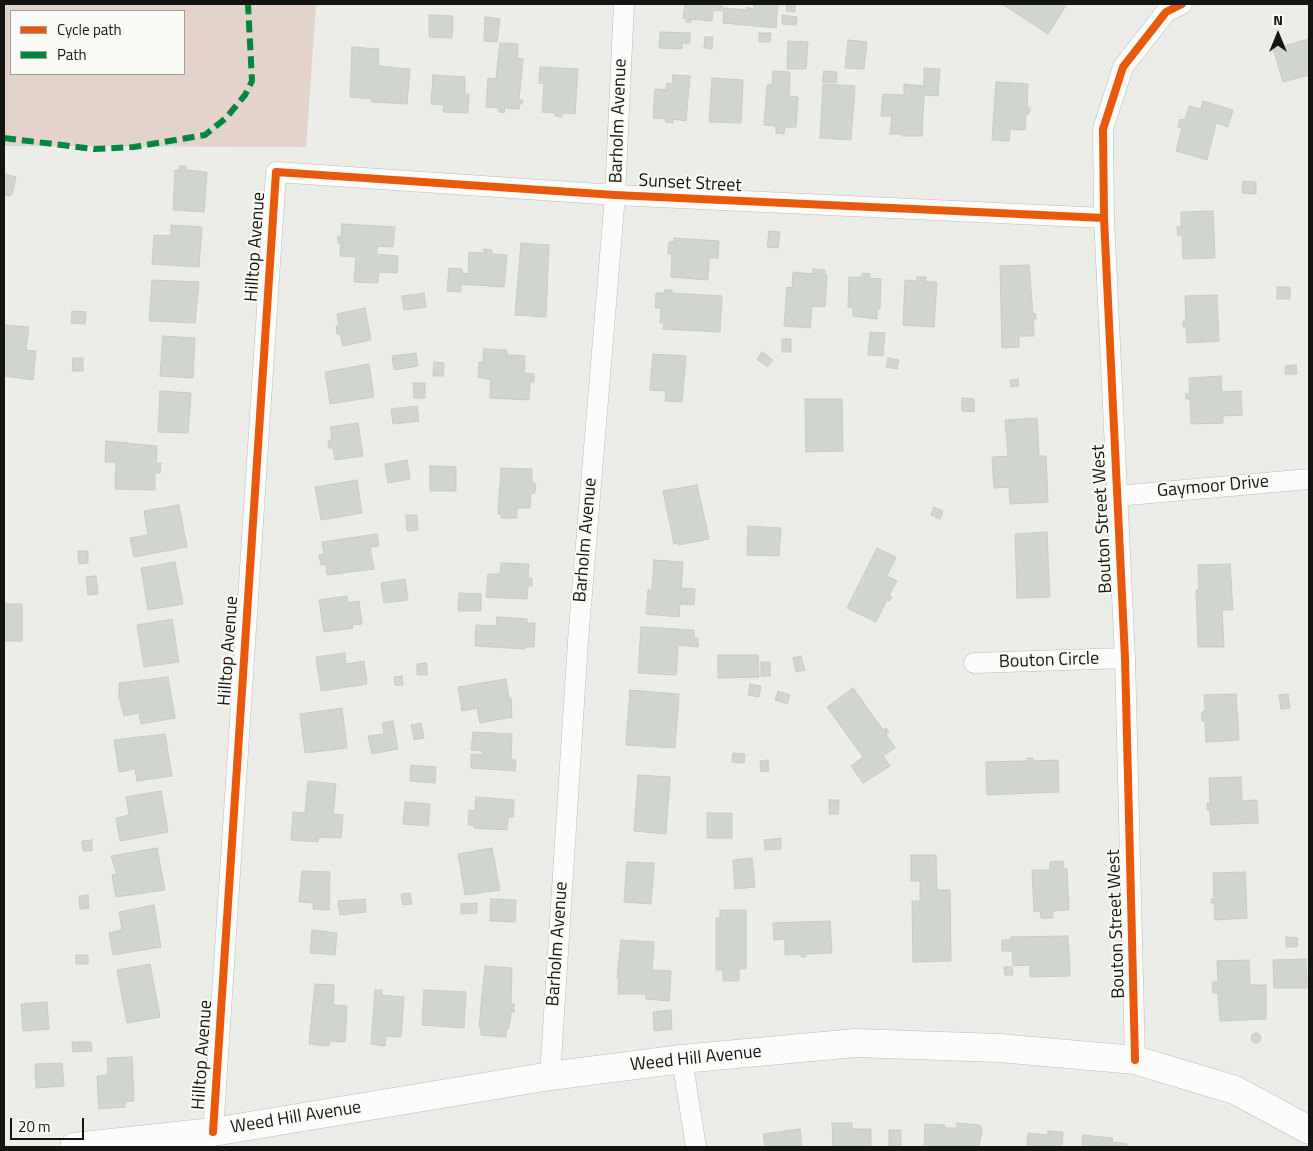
<!DOCTYPE html>
<html>
<head>
<meta charset="utf-8">
<style>
  body { margin:0 }
  #map { position:relative; width:1313px; height:1151px; overflow:hidden; background:#ecede8; font-family:"Titillium Web",sans-serif }
  canvas { display:block }
  .frame { position:absolute; inset:0; border:5px solid #141412; pointer-events:none }
  .legend { position:absolute; left:10px; top:10px; width:175px; height:65px; box-sizing:border-box; background:#fbfbf5; border:1px solid #9f9f9a; margin:0; padding:6px 9px; list-style:none; font-size:15px; color:#141412 }
  .legend li { display:flex; align-items:center; gap:10px; height:25px }
  .legend b { width:25px; border:1px solid #9f9f9a }
  .north { position:absolute; left:1253px; top:10px; width:50px; height:50px; -webkit-text-stroke:4px #fbfbf5; paint-order:stroke; rotate:0deg; font-size:14px; font-weight:700; line-height:20px; text-align:center; color:#141412 }
  .north::after { content:''; display:block; margin:auto; width:18px; height:22px; background:#141412; clip-path:polygon(50% 0,100% 100%,50% 72%,0 100%) }
  .scale { position:absolute; left:10px; top:1118px; width:74px; height:22px; box-sizing:border-box; border:2px solid #141412; border-top:0; padding-left:6px; font-size:15px; line-height:18px; white-space:nowrap; color:#141412; -webkit-text-stroke:4px #fbfbf5; paint-order:stroke }
</style>
</head>
<body>
<div id="map">
<canvas width="1313" height="1151"></canvas>
<div class="frame"></div>
<ul class="legend">
<li><b style="height:6px;background:#e8590c"></b>Cycle path</li>
<li><b style="height:6px;background:#00873e"></b>Path</li>
</ul>
<div class="north">N</div>
<div class="scale">20 m</div>
</div>
<script>
const ctx = document.querySelector('canvas').getContext('2d');
ctx.lineJoin = 'round';
function paint(path, color) {
  ctx.fillStyle = color;
  ctx.fill(path, 'evenodd');
}
function toPath(rows) {
  const path = new Path2D();
  for (const r of rows) {
    if (r.length === 3) {
      path.moveTo(r[0] + r[2], r[1]);
      path.arc(r[0], r[1], r[2], 0, 2 * Math.PI);
      continue;
    }
    path.moveTo(r[0], r[1]);
    for (let i = 2; i < r.length; i += 2) path.lineTo(r[i], r[i + 1]);
  }
  return path;
}
function strokePath(path, color, width, dash) {
  ctx.strokeStyle = color;
  ctx.lineWidth = width;
  ctx.lineCap = dash ? 'butt' : 'round';
  ctx.setLineDash(dash || []);
  ctx.stroke(path);
}
function label(font, color, halo, rows, align = 'center') {
  ctx.font = font + ' "Titillium Web",sans-serif';
  ctx.lineWidth = 4;
  ctx.setLineDash([]);
  ctx.textBaseline = 'middle';
  ctx.strokeStyle = halo;
  ctx.fillStyle = color;
  for (const [text, x, y, turn = 0] of rows) {
    ctx.save();
    ctx.translate(x, y);
    ctx.rotate((+turn || 0) * Math.PI / 180);
    ctx.textAlign = isNaN(turn) ? turn : align;
    if (halo) ctx.strokeText(text, 0, 0);
    ctx.fillText(text, 0, 0);
    ctx.restore();
  }
}
paint(toPath([
  [4,4,316,4,306,147,4,146],
  [11,11,184,11,184,74,11,74]
]), '#e4d3cb');
const building = toPath([
  [685,4,723,4,722,11,713,10,712,21,691,19,691,22,686,22,687,19,683,18,685,4],
  [754,4,778,4,776,28,723,23,724,8,747,10,748,7,754,10,754,4],
  [787,4,795,4,795,12,786,11,787,4],
  [1002,4,1067,4,1048,34,1002,4],
  [429,15,453,16,452,38,429,37,429,15],
  [782,15,797,17,796,25,782,24,782,15],
  [485,17,500,19,497,42,484,41,485,17],
  [660,32,690,33,690,43,682,43,682,49,659,48,660,32],
  [759,33,771,33,770,42,759,42,759,33],
  [705,37,713,37,712,49,704,48,705,37],
  [1309,39,1309,75,1283,82,1273,49,1309,39],
  [848,40,867,42,864,69,845,68,848,40],
  [788,41,808,42,806,69,787,69,788,41],
  [500,43,518,44,517,58,523,59,519,100,523,100,522,104,519,104,519,109,505,108,504,113,499,112,499,108,486,107,488,78,496,79,500,43],
  [352,47,379,49,378,66,410,69,407,104,372,102,372,99,350,97,352,47],
  [540,67,578,69,575,114,562,113,562,117,555,116,555,113,542,112,544,84,539,83,540,67],
  [924,68,940,69,938,96,924,95,922,136,902,136,902,134,890,134,892,116,881,116,883,94,904,95,904,84,924,86,924,68],
  [773,71,790,72,789,96,798,97,796,127,785,127,784,134,776,133,776,126,764,125,767,85,772,85,773,71],
  [824,71,837,72,836,83,822,82,824,71],
  [433,75,465,77,465,94,469,94,468,113,443,112,444,105,431,104,433,75],
  [673,75,690,76,686,121,673,119,673,123,665,122,666,119,653,118,655,89,666,90,667,83,672,84,673,75],
  [712,78,743,80,741,123,709,122,712,78],
  [996,82,1028,84,1027,108,1030,108,1029,114,1026,114,1025,130,1010,129,1009,141,992,140,996,82],
  [823,84,855,86,851,140,820,138,823,84],
  [1203,101,1233,110,1228,127,1216,123,1207,160,1176,151,1182,128,1178,127,1180,119,1185,120,1189,106,1201,109,1203,101],
  [180,166,186,166,186,170,207,172,204,212,173,210,175,170,179,170,180,166],
  [5,174,16,177,12,194,9,196,4,195,5,174],
  [1243,181,1256,182,1256,194,1242,193,1243,181],
  [1213,211,1215,258,1183,259,1182,235,1178,236,1177,227,1181,227,1181,212,1213,211],
  [342,224,395,227,393,247,377,246,377,254,398,256,397,273,379,272,378,283,354,282,356,257,340,256,341,243,338,243,338,236,341,237,342,224],
  [171,225,202,227,199,267,152,264,154,235,171,236,171,225],
  [769,231,780,232,778,248,767,247,769,231],
  [674,238,719,241,718,258,709,258,708,280,671,277,672,254,668,254,669,242,674,242,674,238],
  [521,243,549,245,546,317,515,315,521,243],
  [484,249,492,250,492,254,507,255,504,287,461,284,461,292,447,291,449,268,462,269,462,273,468,274,469,252,484,253,484,249],
  [1029,265,1033,314,1036,314,1036,319,1033,319,1034,336,1019,336,1019,347,1002,348,1000,266,1029,265],
  [813,269,825,270,825,275,827,275,825,307,812,306,810,328,784,326,787,287,792,288,793,272,813,274,813,269],
  [862,273,870,274,869,278,881,279,880,309,877,309,877,319,853,316,853,307,848,307,849,277,862,277,862,273],
  [917,277,926,277,926,282,937,282,934,327,903,325,905,280,917,281,917,277],
  [152,280,199,282,195,323,149,321,152,280],
  [1277,287,1290,287,1290,299,1277,299,1277,287],
  [665,290,672,290,672,293,722,296,720,332,663,329,664,323,660,323,661,308,655,308,656,293,665,293,665,290],
  [424,293,426,307,404,310,402,296,424,293],
  [1217,295,1219,341,1187,343,1186,326,1183,327,1183,321,1186,321,1185,296,1217,295],
  [365,308,371,340,343,346,340,334,337,334,336,326,339,326,337,314,365,308],
  [72,311,86,312,85,324,71,323,72,311],
  [4,325,29,327,26,350,36,351,33,380,4,376,4,325],
  [870,332,885,333,883,356,868,355,870,332],
  [163,336,195,338,193,378,160,376,163,336],
  [782,339,791,339,791,352,782,352,782,339],
  [484,349,507,350,507,355,525,356,524,373,534,374,534,382,530,382,529,400,490,398,491,380,478,377,479,362,483,362,484,349],
  [762,352,773,360,767,367,757,359,762,352],
  [416,353,418,366,394,370,392,356,416,353],
  [653,354,686,356,682,402,665,401,666,391,650,390,653,354],
  [73,358,83,358,83,371,72,371,73,358],
  [888,358,899,360,897,369,886,367,888,358],
  [434,362,444,363,443,376,433,376,434,362],
  [369,364,374,397,330,404,325,372,369,364],
  [1296,365,1297,374,1285,374,1285,366,1296,365],
  [1221,376,1222,392,1241,391,1242,415,1223,416,1223,423,1191,424,1190,399,1186,399,1186,394,1190,394,1189,378,1221,376],
  [1018,379,1019,386,1011,387,1010,380,1018,379],
  [413,383,425,383,425,398,414,398,413,383],
  [160,391,191,393,188,433,158,432,160,391],
  [962,398,974,399,974,412,962,411,962,398],
  [805,399,842,399,843,451,806,452,805,399],
  [417,406,419,421,393,424,391,409,417,406],
  [1037,418,1039,456,1046,456,1048,502,1010,504,1009,487,994,488,992,457,1008,456,1005,420,1037,418],
  [358,423,363,456,335,460,333,448,329,448,328,441,332,440,330,427,358,423],
  [106,441,157,446,156,463,161,463,160,473,155,473,155,490,115,489,116,462,105,462,106,441],
  [407,460,410,479,388,483,385,464,407,460],
  [430,466,456,467,456,491,430,491,430,466],
  [501,468,532,469,532,483,536,484,535,493,531,493,530,508,517,508,517,518,501,518,501,514,498,514,501,468],
  [357,480,362,513,321,520,315,487,357,480],
  [697,485,709,539,678,545,678,543,674,544,663,491,697,485],
  [179,505,187,547,134,557,130,538,148,535,144,511,179,505],
  [934,507,943,511,940,519,931,515,934,507],
  [406,515,417,515,418,530,407,531,406,515],
  [748,526,781,528,779,556,747,555,748,526],
  [1047,532,1050,597,1017,598,1015,534,1047,532],
  [377,534,379,546,370,547,374,569,327,575,326,564,321,565,319,555,324,554,322,542,377,534],
  [877,548,896,557,887,576,897,581,889,595,892,597,889,601,887,600,876,622,847,608,877,548],
  [78,551,88,551,88,563,79,564,78,551],
  [654,560,683,562,681,588,695,589,694,605,680,604,679,617,646,614,648,590,652,590,654,560],
  [175,562,183,604,148,610,141,568,175,562],
  [501,563,529,564,528,578,532,578,532,586,528,586,527,599,486,597,488,574,500,574,501,563],
  [1230,564,1233,610,1222,610,1224,647,1198,647,1196,590,1199,590,1198,565,1230,564],
  [96,576,98,594,88,595,86,577,96,576],
  [405,579,408,600,384,603,381,583,405,579],
  [459,593,481,594,481,611,458,611,459,593],
  [347,596,348,603,359,601,362,624,352,625,353,628,324,632,319,600,347,596],
  [4,604,22,604,22,641,4,641,4,604],
  [497,617,527,619,527,623,535,623,534,647,525,647,525,649,475,646,476,625,496,626,497,617],
  [172,619,179,662,144,667,137,625,172,619],
  [641,627,694,630,694,638,698,638,698,647,678,645,676,675,638,673,641,627],
  [345,653,346,664,364,661,367,684,321,691,316,657,345,653],
  [718,655,758,655,759,677,718,678,718,655],
  [801,656,805,670,796,672,793,658,801,656],
  [761,662,770,662,770,676,761,676,761,662],
  [425,663,427,663,427,675,417,675,417,664,425,663],
  [402,676,403,685,395,685,394,677,402,676],
  [168,677,175,718,141,724,139,713,124,716,119,697,119,683,168,677],
  [506,679,509,698,511,698,512,717,480,723,477,708,462,711,458,687,506,679],
  [750,684,761,686,759,697,748,695,750,684],
  [853,688,883,730,886,728,889,732,886,734,895,748,883,756,890,766,863,783,851,766,863,757,827,707,853,688],
  [630,690,679,694,675,748,626,745,630,690],
  [778,691,790,695,787,704,775,700,778,691],
  [1236,694,1239,740,1206,742,1205,721,1202,721,1202,712,1205,711,1204,695,1236,694],
  [1288,694,1290,708,1281,709,1279,695,1288,694],
  [342,708,347,748,305,753,300,714,342,708],
  [393,721,398,749,372,754,368,736,384,734,382,723,393,721],
  [421,723,424,738,414,740,411,725,421,723],
  [473,732,512,734,511,760,516,760,515,771,471,768,471,754,482,755,482,751,471,750,473,732],
  [165,734,172,776,137,781,135,769,119,772,114,740,165,734],
  [733,753,745,754,744,763,732,762,733,753],
  [1027,758,1033,758,1033,761,1058,760,1059,792,987,795,986,762,1027,761,1027,758],
  [768,760,769,771,761,772,760,761,768,760],
  [411,765,436,767,435,783,410,781,411,765],
  [638,775,670,777,666,834,634,831,638,775],
  [1241,777,1242,801,1257,800,1258,823,1211,825,1210,810,1207,810,1207,803,1210,803,1209,778,1241,777],
  [308,781,336,784,333,814,343,815,341,838,319,837,318,842,291,840,293,812,305,813,308,781],
  [161,791,168,832,120,841,116,818,129,815,126,797,161,791],
  [476,797,514,800,513,817,508,817,507,830,474,828,474,825,468,825,469,810,475,811,476,797],
  [829,800,839,800,838,814,829,814,829,800],
  [405,802,430,804,428,826,403,824,405,802],
  [707,813,732,813,732,838,707,838,707,813],
  [781,838,781,849,765,850,764,840,781,838],
  [92,840,92,851,83,851,82,841,92,840],
  [157,848,165,890,116,897,112,875,117,874,111,856,157,848],
  [492,848,500,890,465,895,458,854,492,848],
  [911,855,936,855,937,890,950,890,951,961,913,962,912,901,920,901,920,881,911,881,911,855],
  [752,858,755,887,735,889,733,860,752,858],
  [1063,861,1064,869,1067,869,1069,910,1053,911,1053,918,1041,918,1040,911,1034,912,1032,870,1050,870,1050,862,1063,861],
  [627,862,654,863,651,904,624,902,627,862],
  [302,871,330,872,329,910,313,909,313,903,299,902,302,871],
  [1245,872,1247,918,1215,920,1214,903,1211,903,1211,899,1214,899,1213,873,1245,872],
  [410,893,412,904,403,905,401,894,410,893],
  [88,895,89,908,80,909,79,896,88,895],
  [365,899,366,912,340,915,338,901,365,899],
  [491,899,516,900,515,922,490,921,491,899],
  [477,903,477,913,461,914,461,904,477,903],
  [154,905,161,947,113,955,109,933,122,930,119,912,154,905],
  [720,910,746,910,746,969,739,969,739,981,723,981,723,970,716,970,716,918,720,918,720,910],
  [830,921,832,953,806,954,806,957,801,957,801,954,785,955,785,939,774,940,773,923,830,921],
  [312,930,337,933,335,955,310,953,312,930],
  [1068,936,1070,976,1030,977,1030,965,1013,966,1012,951,1002,951,1002,940,1011,940,1011,937,1068,936],
  [1286,937,1298,938,1297,947,1286,947,1286,937],
  [621,940,654,942,652,970,671,971,669,1001,646,999,646,994,618,994,619,978,617,978,621,940],
  [76,955,88,955,88,964,76,964,76,955],
  [1306,959,1307,988,1274,988,1273,960,1306,959],
  [1249,960,1250,985,1266,985,1266,1019,1220,1021,1218,993,1213,993,1212,982,1218,982,1217,961,1249,960],
  [150,964,160,1017,127,1023,117,970,150,964],
  [485,966,512,968,511,1004,514,1004,514,1012,511,1012,509,1029,507,1028,506,1037,481,1035,481,1027,479,1027,485,966],
  [1004,967,1012,967,1013,975,1005,975,1004,967],
  [315,984,334,985,333,1005,347,1006,345,1042,330,1041,329,1046,309,1044,315,984],
  [375,990,382,990,381,995,404,997,401,1037,386,1036,385,1046,371,1044,375,990],
  [424,990,466,992,464,1028,422,1025,424,990],
  [47,1002,49,1029,23,1031,21,1004,47,1002],
  [671,1010,672,1029,654,1031,653,1012,671,1010],
  [1256,1038,5],
  [72,1042,91,1042,92,1051,73,1052,72,1042],
  [132,1057,134,1101,125,1102,125,1107,99,1109,97,1076,108,1075,107,1058,132,1057],
  [62,1063,64,1086,36,1088,35,1064,62,1063],
  [832,1123,852,1123,852,1129,871,1129,871,1147,833,1147,832,1123],
  [957,1123,980,1125,982,1130,979,1147,924,1147,925,1124,945,1125,945,1128,957,1128,957,1123],
  [800,1129,802,1147,765,1147,763,1134,800,1129],
  [889,1130,901,1130,901,1146,889,1146,889,1130],
  [1048,1131,1063,1132,1062,1147,1027,1147,1028,1133,1048,1135,1048,1131],
  [1083,1135,1113,1138,1112,1142,1127,1144,1127,1147,1082,1147,1083,1135]
]);
paint(building, '#d0d5ce');
strokePath(building, '#c9cac8', 1);
const street = toPath([
  [1117,496,1309,479],
  [974,663,1125,658],
  [682,1059,696,1147],
  [1135,1060,1125,658,1104,218,1103,129,1123,67,1166,12,1182,4],
  [550,1076,578,641,615,195,624,4],
  [213,1132,276,172,615,195,1104,218]
]);
const secondary = toPath([
  [74,1147,213,1132,550,1076,682,1059,855,1043,999,1048,1135,1060,1235,1090,1309,1130]
]);
strokePath(street, '#babbb8', 21);
strokePath(secondary, '#babbb8', 29);
strokePath(street, '#fcfcfc', 20);
strokePath(secondary, '#fcfcfc', 28);
strokePath(toPath([
  [4,138,94,149,134,147,205,135,226,118,245,95,252,81,248,4]
]), '#00873e', 6, [12, 6]);
strokePath(toPath([
  [1135,1060,1125,658,1104,218,1103,129,1123,67,1166,12,1182,4],
  [213,1132,276,172,615,195,1104,218]
]), '#e8590c', 8);
label('18px', '#141412', '#fbfbf5', [
  ["Barholm Avenue",619,121,-88],
  ["Sunset Street",690,184,3],
  ["Hilltop Avenue",256,247,-86],
  ["Gaymoor Drive",1213,487,-5],
  ["Bouton Street West",1103,519,-93],
  ["Barholm Avenue",586,540,-85],
  ["Hilltop Avenue",229,651,-86],
  ["Bouton Circle",1049,661,-2],
  ["Bouton Street West",1117,924,-92],
  ["Barholm Avenue",558,944,-86],
  ["Hilltop Avenue",203,1055,-86],
  ["Weed Hill Avenue",696,1059,-6],
  ["Weed Hill Avenue",296,1118,-9]
]);
</script>
</body>
</html>
